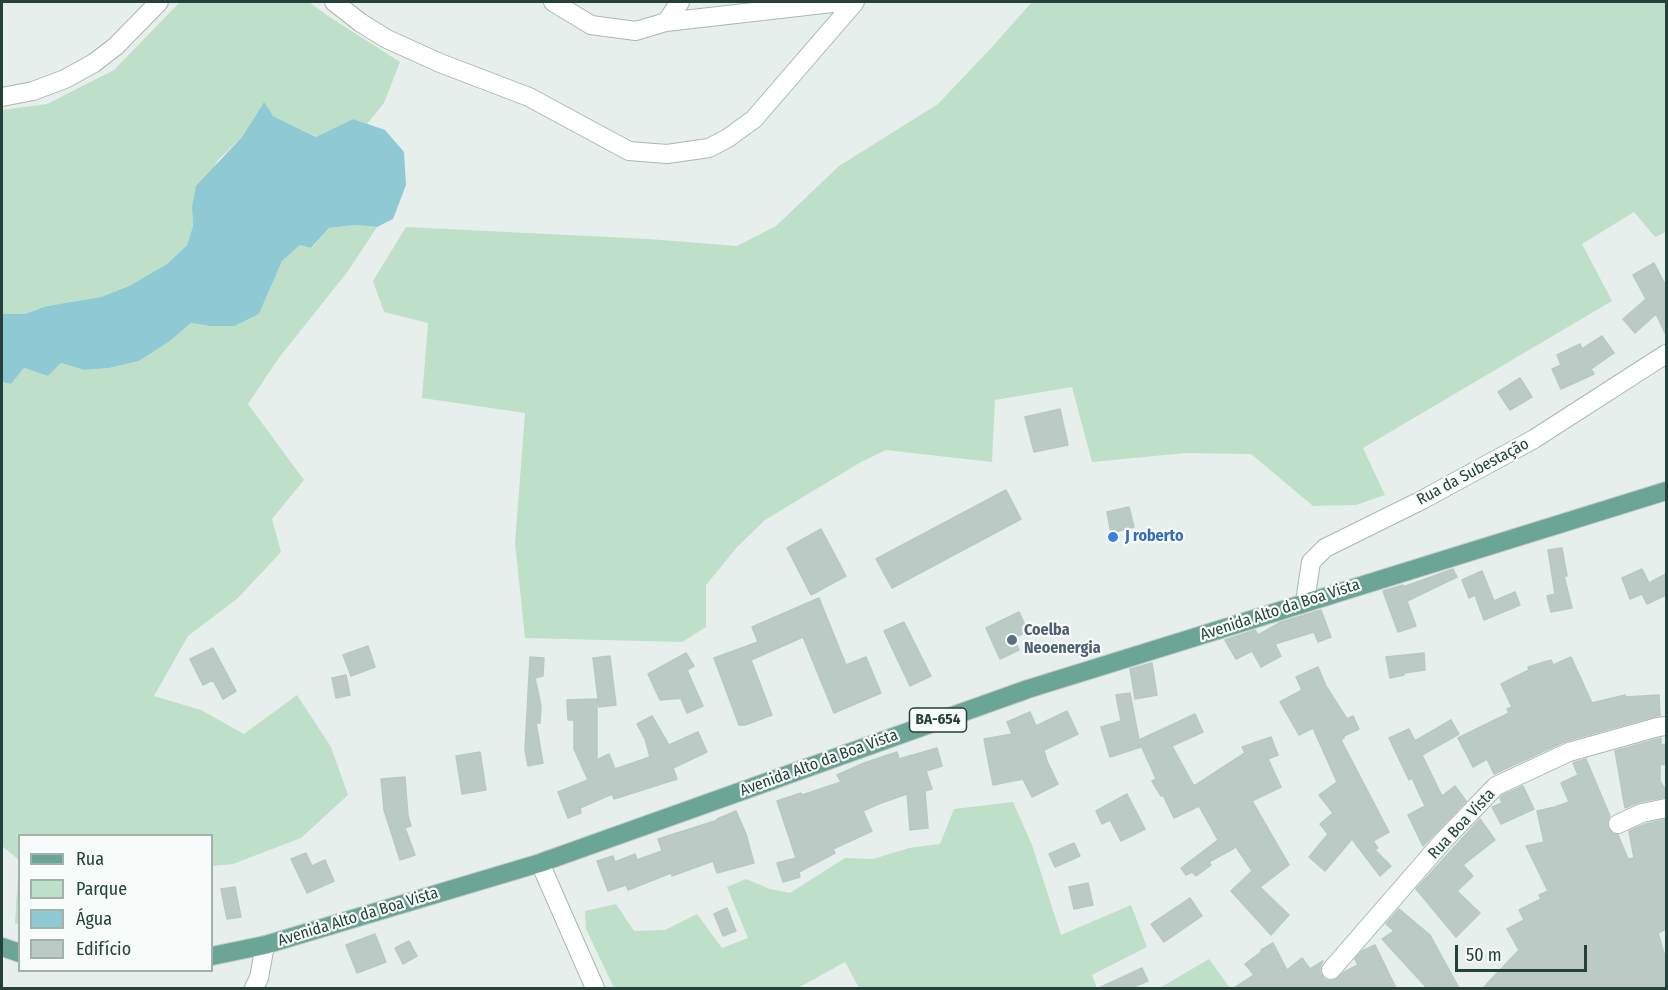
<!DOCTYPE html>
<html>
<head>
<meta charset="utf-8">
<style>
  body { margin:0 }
  #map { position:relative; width:1668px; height:990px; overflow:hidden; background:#e6efeb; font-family:"Fira Sans Condensed",sans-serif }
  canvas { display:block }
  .frame { position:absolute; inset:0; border:3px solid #24423a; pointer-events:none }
  .legend { position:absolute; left:18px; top:834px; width:195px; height:138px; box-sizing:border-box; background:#f7fbf9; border:2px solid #a3b1ad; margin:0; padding:8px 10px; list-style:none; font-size:18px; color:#24423a }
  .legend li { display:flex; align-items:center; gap:12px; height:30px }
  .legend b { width:30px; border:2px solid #a3b1ad }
  .scale { position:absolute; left:1455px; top:945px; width:132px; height:27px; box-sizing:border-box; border:3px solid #24423a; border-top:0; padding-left:8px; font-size:18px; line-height:21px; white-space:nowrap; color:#24423a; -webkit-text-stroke:4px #f7fbf9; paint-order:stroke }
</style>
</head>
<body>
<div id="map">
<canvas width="1668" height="990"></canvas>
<div class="frame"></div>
<ul class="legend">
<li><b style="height:8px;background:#6aa596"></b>Rua</li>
<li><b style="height:16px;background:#bfe0c8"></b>Parque</li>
<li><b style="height:16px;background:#8ec9d4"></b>Água</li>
<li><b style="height:16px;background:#bbcac4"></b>Edifício</li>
</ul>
<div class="scale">50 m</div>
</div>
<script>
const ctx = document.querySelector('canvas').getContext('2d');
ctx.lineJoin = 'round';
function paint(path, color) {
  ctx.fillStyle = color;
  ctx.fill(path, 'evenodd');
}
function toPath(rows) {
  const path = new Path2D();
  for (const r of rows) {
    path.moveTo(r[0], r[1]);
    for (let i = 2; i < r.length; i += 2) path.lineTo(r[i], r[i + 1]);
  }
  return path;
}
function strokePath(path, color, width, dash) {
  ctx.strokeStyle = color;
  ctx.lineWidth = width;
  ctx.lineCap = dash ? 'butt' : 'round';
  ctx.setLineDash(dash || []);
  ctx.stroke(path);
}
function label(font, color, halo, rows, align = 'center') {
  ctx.font = font + ' "Fira Sans Condensed",sans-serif';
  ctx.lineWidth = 4.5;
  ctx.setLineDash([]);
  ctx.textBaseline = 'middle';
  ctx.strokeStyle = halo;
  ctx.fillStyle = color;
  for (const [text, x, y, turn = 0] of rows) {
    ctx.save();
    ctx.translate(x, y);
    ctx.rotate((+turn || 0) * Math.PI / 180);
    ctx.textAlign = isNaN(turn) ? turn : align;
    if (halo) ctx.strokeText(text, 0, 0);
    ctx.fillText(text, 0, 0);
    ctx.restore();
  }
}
paint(toPath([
  [180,2,309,2,328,16,400,62,384,103,367,124,353,119,317,137,273,116,263,103,242,137,218,160,192,207,193,226,187,245,167,264,129,286,101,297,47,306,25,314,2,314,2,110,47,104,114,70],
  [1032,2,1666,2,1666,232,1655,237,1634,212,1582,244,1612,301,1363,448,1385,495,1356,505,1313,506,1251,454,1185,453,1092,462,1072,387,995,400,992,462,886,450,861,462,765,520,737,547,706,585,706,627,682,642,525,638,515,543,525,413,422,398,428,323,384,312,373,281,406,227,649,239,737,246,776,226,839,166,938,104,992,47],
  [355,225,377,227,348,271,278,359,248,404,304,480,272,519,281,552,238,598,188,636,154,696,201,710,244,734,297,695,331,747,348,795,301,838,233,864,212,866,212,836,20,836,19,924,15,923,19,860,2,846,2,382,11,384,24,368,48,376,61,363,84,370,109,368,139,361,170,341,191,323,209,326,259,314,282,261,300,245,312,248,329,228],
  [1013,802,1032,845,1061,935,1131,905,1147,947,1092,975,1097,988,859,988,845,962,798,988,614,988,586,929,585,911,616,904,634,931,665,930,697,914,722,948,748,938,727,887,746,879,770,889,790,893,845,858,873,859,909,848,940,844,954,809],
  [1209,959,1230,988,1157,988,1163,986]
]), '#bfe0c8');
paint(toPath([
  [264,102,273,116,316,137,353,119,385,130,404,152,406,185,393,219,377,227,355,225,329,228,311,248,300,245,282,261,259,314,234,326,209,326,191,323,170,341,139,361,109,368,84,370,61,363,48,376,24,368,11,384,2,382,2,314,25,314,47,306,101,297,129,286,167,264,187,245,193,226,192,207,196,186,242,137]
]), '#8ec9d4');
const building = toPath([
  [1654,263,1666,286,1666,335,1656,314,1635,333,1623,319,1646,299,1633,275,1654,263],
  [1602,336,1614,353,1591,369,1594,374,1561,389,1552,369,1561,365,1557,355,1580,344,1582,349,1602,336],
  [1520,378,1532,397,1510,410,1498,392,1520,378],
  [1060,409,1068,445,1034,452,1025,417,1060,409],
  [1006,490,1021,519,892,588,876,559,1006,490],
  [1129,507,1134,527,1111,533,1107,512,1129,507],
  [821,529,846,576,811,595,787,548,821,529],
  [1562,548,1567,576,1564,576,1572,608,1551,612,1547,596,1555,594,1548,550,1562,548],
  [1453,569,1457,577,1407,601,1416,626,1398,632,1383,591,1403,585,1403,587,1453,569],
  [1642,569,1649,583,1666,574,1666,595,1647,604,1642,594,1630,599,1622,578,1642,569],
  [1482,571,1494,601,1515,592,1520,605,1484,620,1475,595,1469,598,1462,580,1482,571],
  [819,598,846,665,866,657,881,693,834,713,803,637,751,660,772,715,745,725,739,725,714,658,758,642,752,627,819,598],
  [1321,610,1331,637,1318,642,1314,632,1275,644,1281,656,1261,667,1252,651,1236,659,1225,640,1255,630,1258,635,1281,622,1321,610],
  [1019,612,1028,631,1014,638,1019,650,1000,659,986,628,1019,612],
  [904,622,931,676,910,686,884,631,904,622],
  [368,646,375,667,351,676,343,655,368,646],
  [213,648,236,691,223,699,213,680,203,685,190,659,213,648],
  [686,653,694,666,687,670,703,706,687,713,681,699,684,698,660,700,648,674,686,653],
  [1424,653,1425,670,1404,673,1404,675,1390,678,1386,657,1424,653],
  [610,656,616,705,599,707,593,658,610,656],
  [530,657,544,658,543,676,535,678,541,706,540,723,536,723,543,763,528,766,525,750,530,657],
  [1571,657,1592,703,1625,695,1625,697,1659,695,1660,715,1566,741,1494,774,1487,759,1473,767,1458,738,1509,713,1507,709,1512,707,1501,684,1529,670,1528,667,1551,660,1553,665,1571,657],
  [1152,663,1157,695,1135,699,1130,669,1152,663],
  [1318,667,1326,686,1347,719,1353,716,1359,729,1344,736,1344,738,1341,740,1389,832,1373,841,1378,848,1375,850,1391,866,1380,876,1352,839,1325,871,1309,857,1328,834,1320,824,1333,813,1319,795,1337,782,1313,728,1299,735,1280,702,1302,690,1296,677,1318,667],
  [346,675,350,695,336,698,332,678,346,675],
  [1130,693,1139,740,1195,714,1203,732,1172,746,1194,786,1245,753,1242,747,1271,737,1278,755,1268,759,1281,787,1252,801,1289,865,1260,887,1289,915,1271,935,1231,891,1252,871,1236,847,1209,862,1211,865,1196,876,1192,872,1186,875,1181,868,1218,840,1199,806,1174,818,1163,795,1161,796,1152,781,1156,779,1140,743,1141,747,1110,757,1101,727,1121,721,1116,695,1130,693],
  [597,699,597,760,609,754,615,769,650,757,645,739,637,724,652,716,669,745,698,732,707,752,673,768,677,779,614,799,612,794,580,808,581,813,568,818,558,792,588,780,574,749,574,720,568,720,567,700,597,699],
  [1067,711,1078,734,1044,750,1047,761,1058,784,1032,797,1023,779,993,785,984,739,1012,734,1007,722,1030,712,1036,726,1067,711],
  [1451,720,1459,734,1422,755,1442,796,1455,786,1466,801,1423,846,1408,815,1425,806,1412,778,1409,780,1389,738,1409,729,1415,741,1451,720],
  [1661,738,1661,745,1666,744,1666,764,1660,765,1660,781,1666,791,1666,797,1639,802,1625,808,1615,751,1661,738],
  [937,748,942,766,926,771,932,789,925,791,928,828,910,830,907,794,881,803,863,811,872,831,833,849,835,853,799,872,800,877,783,882,777,863,796,858,777,801,801,793,802,795,841,782,837,775,864,763,897,752,899,759,937,748],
  [480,752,486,790,462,794,456,756,480,752],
  [1586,759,1610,816,1607,822,1608,828,1612,833,1618,835,1628,859,1634,858,1629,831,1646,824,1666,819,1666,929,1658,933,1666,960,1666,988,1483,988,1519,950,1507,929,1524,920,1519,910,1541,899,1539,895,1548,891,1526,846,1544,842,1537,811,1555,807,1569,802,1561,783,1578,775,1573,763,1586,759],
  [405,777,408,816,411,826,405,828,415,855,400,860,384,810,381,779,405,777],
  [1523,786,1534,809,1501,824,1492,807,1502,803,1500,798,1503,795,1523,786],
  [1127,794,1145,829,1121,841,1110,820,1102,824,1096,811,1127,794],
  [736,811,746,834,754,863,717,873,713,861,672,876,671,873,628,890,626,885,608,891,597,861,613,856,615,862,635,854,637,860,662,851,658,839,718,820,717,819,736,811],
  [1480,819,1495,840,1463,865,1473,876,1457,891,1480,913,1456,937,1416,889,1480,819],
  [1074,843,1080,856,1055,867,1049,854,1074,843],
  [306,853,312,866,325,860,334,881,307,893,291,859,306,853],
  [1088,883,1093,905,1074,909,1069,887,1088,883],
  [235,887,241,917,227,919,221,889,235,887],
  [1190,898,1202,916,1164,942,1151,924,1190,898],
  [727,908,736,931,723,936,714,914,727,908],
  [1399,909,1430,935,1459,988,1427,988,1382,939,1394,931,1386,924,1399,909],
  [375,934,386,962,357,973,346,945,375,934],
  [409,941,417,956,403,964,395,948,409,941],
  [1273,943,1287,970,1302,958,1310,969,1323,961,1320,967,1320,973,1324,979,1329,981,1335,980,1344,972,1358,965,1355,959,1362,951,1375,945,1396,988,1234,988,1254,975,1245,964,1261,952,1261,950,1273,943],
  [1142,968,1148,981,1131,988,1099,988,1142,968]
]);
paint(building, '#bbcac4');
strokePath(building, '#b8c9c2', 1.5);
const street = toPath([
  [334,2,361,23,387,39,440,63,529,97,629,151,667,154,709,148,728,138,754,119,855,2],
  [553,2,591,25,636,31,666,22,841,2],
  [666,22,680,2],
  [2,97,33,91,65,79,94,63,116,46,159,2],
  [1305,602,1311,562,1325,548,1422,500,1534,439,1666,354],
  [1618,824,1642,813,1666,808],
  [1331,970,1443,841,1496,786,1569,752,1658,727,1666,726],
  [254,988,259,978,265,945]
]);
const secondary = toPath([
  [540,863,595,988]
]);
const primary = toPath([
  [2,947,20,953],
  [212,956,265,945,540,863,1028,689,1666,491]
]);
strokePath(street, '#a8b8b2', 20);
strokePath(secondary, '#a4bbb3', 20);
strokePath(primary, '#c2cac8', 20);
strokePath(street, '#fff', 18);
strokePath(secondary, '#fff', 18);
strokePath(primary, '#6aa596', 18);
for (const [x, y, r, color] of [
  [1113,537,6,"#3f7fe0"],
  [1012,640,6,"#5c6f8a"]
]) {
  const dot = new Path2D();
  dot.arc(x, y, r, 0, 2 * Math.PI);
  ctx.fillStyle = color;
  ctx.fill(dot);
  strokePath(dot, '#f7fbf9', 2);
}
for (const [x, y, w] of [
  [938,720,57]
]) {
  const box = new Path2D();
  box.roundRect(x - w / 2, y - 12, w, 24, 4.5);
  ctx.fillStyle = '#f7fbf9';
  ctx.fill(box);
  strokePath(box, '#24423a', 1.5);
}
label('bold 15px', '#24423a', null, [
  ["BA-654",938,720]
]);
label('16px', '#24423a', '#f7fbf9', [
  ["Rua da Subestação",1473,472,-28],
  ["Avenida Alto da Boa Vista",1280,610,-18],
  ["Avenida Alto da Boa Vista",819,763,-20],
  ["Rua Boa Vista",1462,824,-47],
  ["Avenida Alto da Boa Vista",358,917,-17]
]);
label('bold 16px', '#366cbe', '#f7fbf9', [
  ["J roberto",1125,537]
], 'left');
label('bold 16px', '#4e5e75', '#f7fbf9', [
  ["Coelba",1024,631],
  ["Neoenergia",1024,649]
], 'left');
</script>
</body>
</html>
